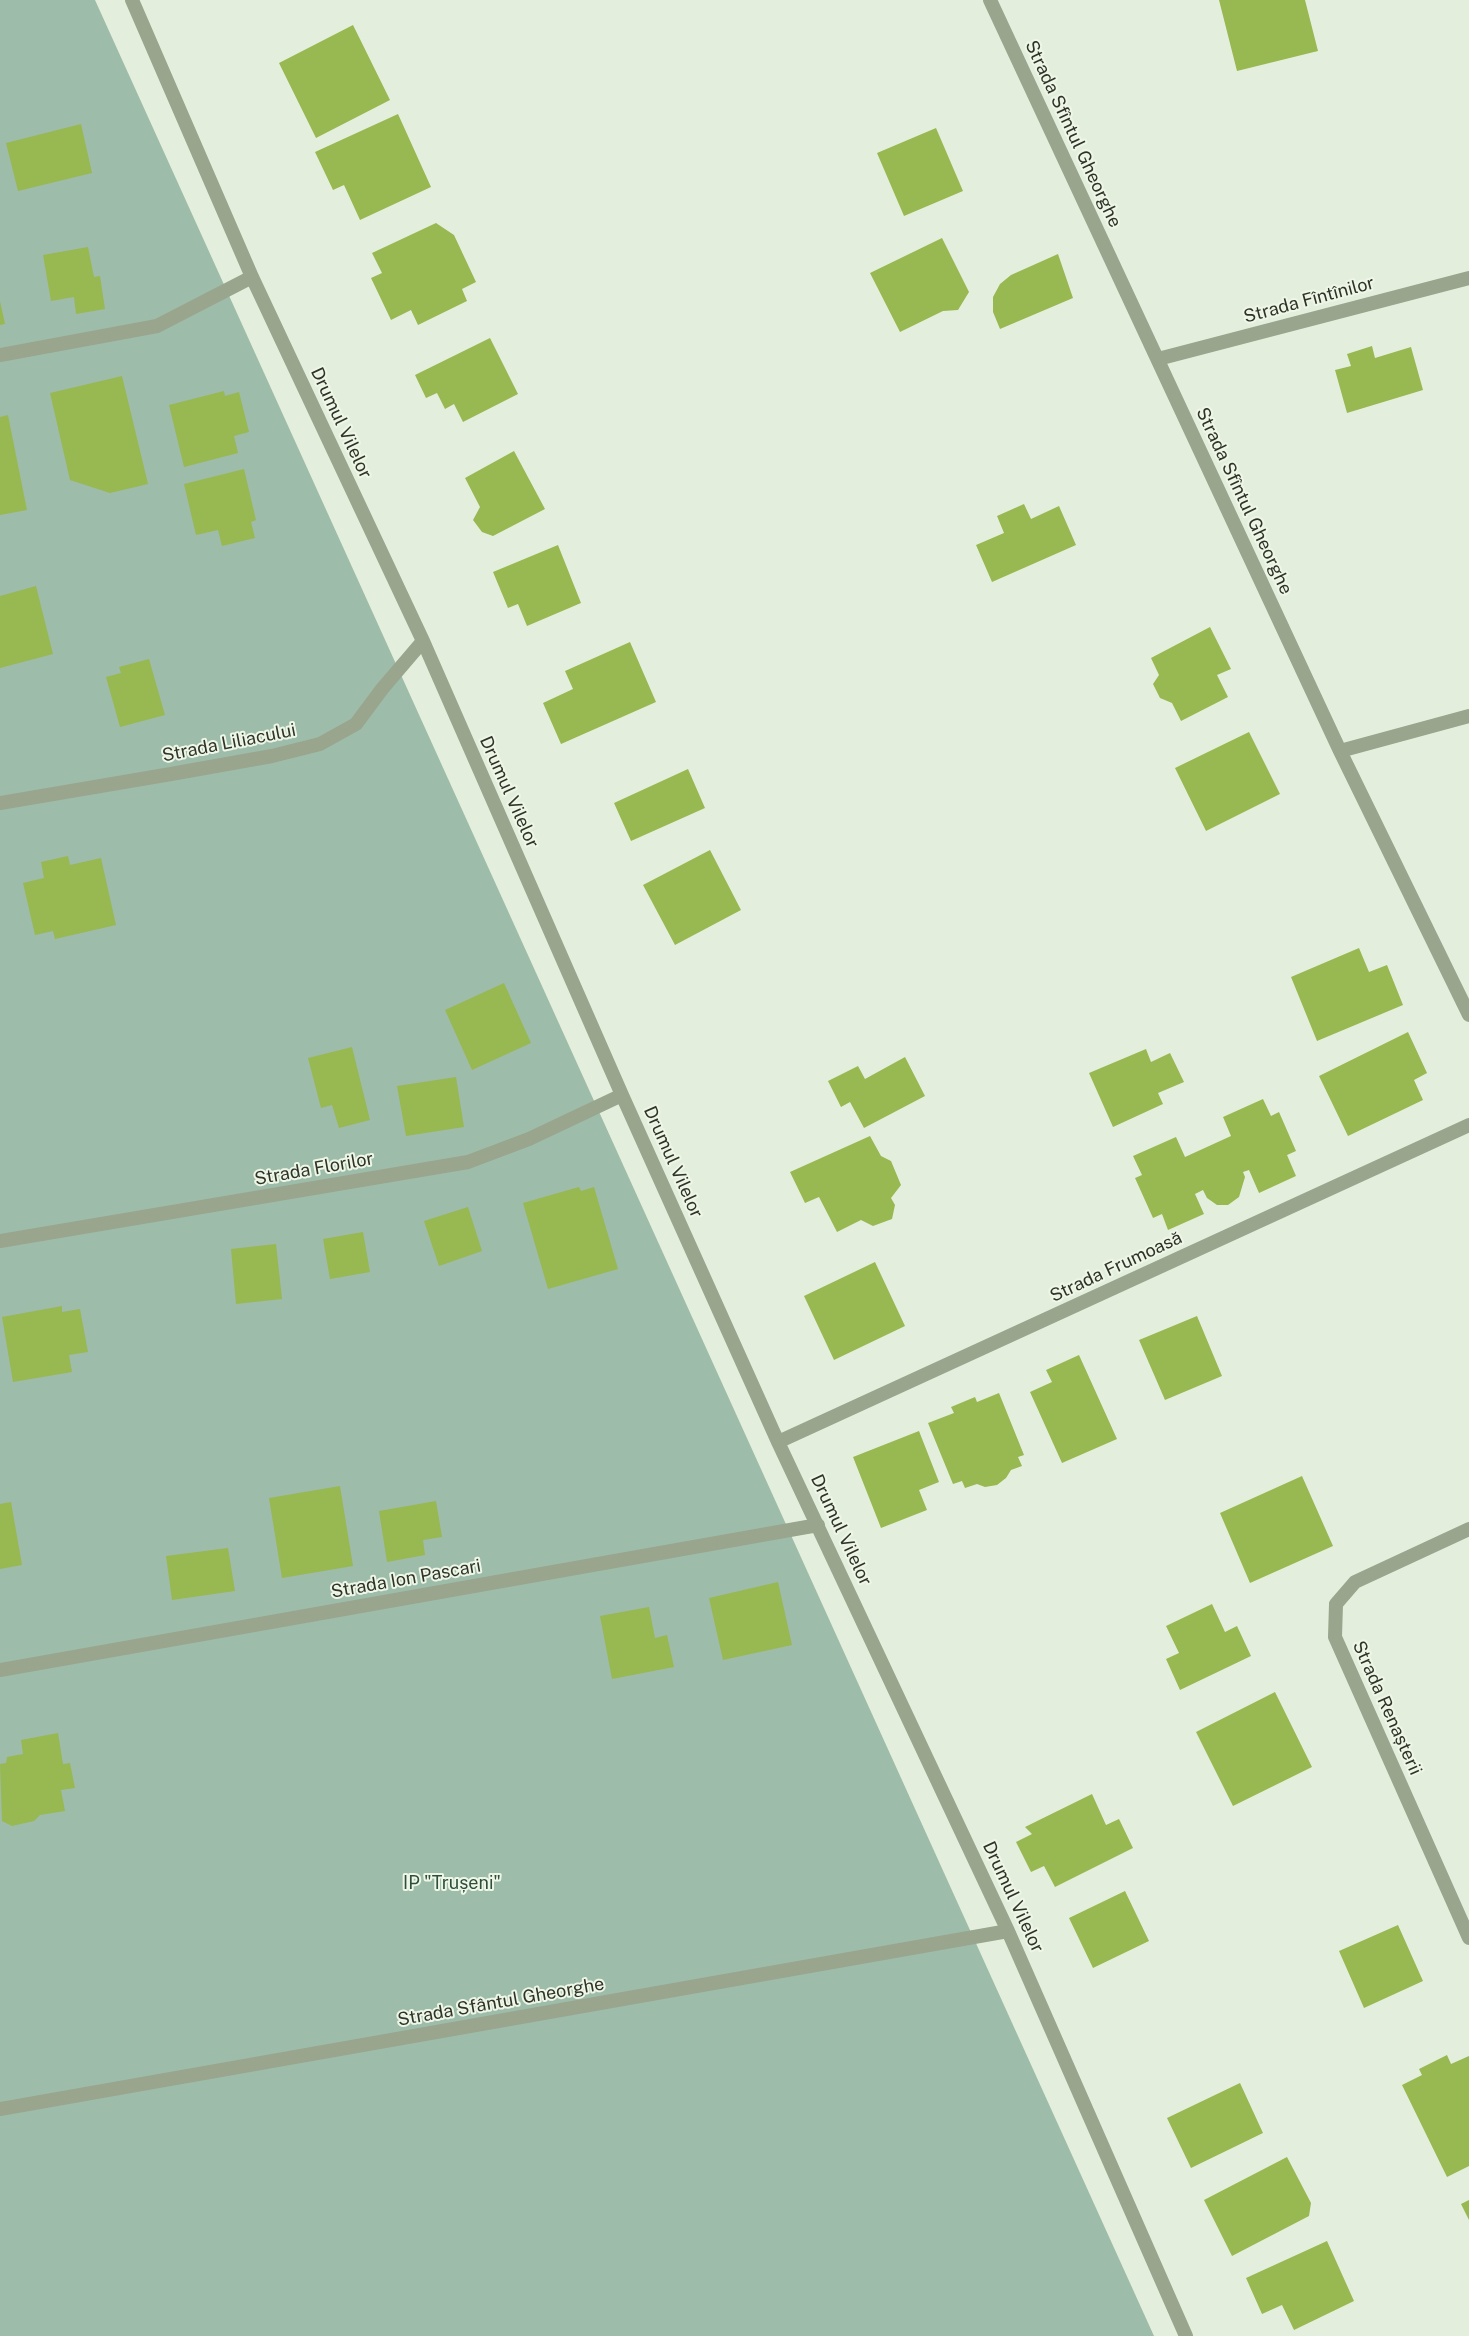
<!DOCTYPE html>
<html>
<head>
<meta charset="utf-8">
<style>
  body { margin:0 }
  canvas { display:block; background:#e3efdc }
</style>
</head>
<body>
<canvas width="1469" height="2336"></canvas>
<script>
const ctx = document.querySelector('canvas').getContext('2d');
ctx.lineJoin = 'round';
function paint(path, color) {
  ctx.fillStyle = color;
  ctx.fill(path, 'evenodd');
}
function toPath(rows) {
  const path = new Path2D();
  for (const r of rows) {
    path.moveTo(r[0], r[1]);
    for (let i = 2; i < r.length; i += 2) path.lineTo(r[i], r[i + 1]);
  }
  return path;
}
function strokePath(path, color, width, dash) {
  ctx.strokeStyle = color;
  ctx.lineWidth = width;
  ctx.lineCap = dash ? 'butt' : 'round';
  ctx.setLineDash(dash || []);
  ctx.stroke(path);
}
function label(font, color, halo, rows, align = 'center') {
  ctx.font = font + ' "Public Sans",sans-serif';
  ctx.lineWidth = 4;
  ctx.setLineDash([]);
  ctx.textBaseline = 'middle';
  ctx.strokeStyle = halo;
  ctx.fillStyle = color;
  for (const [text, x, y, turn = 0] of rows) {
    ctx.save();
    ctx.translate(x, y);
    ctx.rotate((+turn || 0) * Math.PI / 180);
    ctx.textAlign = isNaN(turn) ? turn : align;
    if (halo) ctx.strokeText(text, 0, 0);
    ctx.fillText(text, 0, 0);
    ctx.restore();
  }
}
paint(toPath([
  [0,0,95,0,1154,2336,0,2336]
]), '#9ebcaa');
paint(toPath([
  [1219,0,1305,0,1318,51,1237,71],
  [353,25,390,100,316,138,279,63],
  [398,114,431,187,360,220,344,185,333,190,315,152],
  [81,124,92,173,18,191,6,143],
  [936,128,963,191,904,216,877,153],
  [436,223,454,235,476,282,462,289,467,301,418,325,411,310,391,320,371,278,382,273,372,253],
  [942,238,969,292,958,310,943,311,900,332,870,273],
  [88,247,94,277,100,276,105,309,76,314,74,297,51,301,43,255],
  [1058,254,1073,298,1000,329,993,312,993,297,1000,284,1011,275],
  [0,301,5,324,0,325],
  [490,338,518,394,463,422,454,404,445,409,437,393,426,398,415,375],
  [1372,346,1375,358,1411,347,1423,390,1347,413,1335,370,1351,366,1347,354],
  [122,376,148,484,110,493,70,480,50,393],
  [224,391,225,396,239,392,249,432,234,436,238,453,184,467,169,405],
  [8,415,27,510,0,515,0,417],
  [514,451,545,509,493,536,482,532,473,520,480,507,465,478],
  [244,469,256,520,251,522,255,538,222,546,218,530,196,535,184,484],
  [1024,504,1031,519,1059,506,1076,545,992,582,976,545,1004,533,997,516],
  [558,545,581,603,527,626,518,604,508,608,493,572],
  [36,586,53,654,0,668,0,596],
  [1210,627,1231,669,1217,675,1228,697,1181,721,1172,703,1160,698,1153,684,1159,675,1151,658],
  [630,642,656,702,561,744,543,703,573,689,565,671],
  [149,659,165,715,120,727,106,677,121,673,119,667],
  [1249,732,1280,794,1206,831,1175,768],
  [688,769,705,808,631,841,614,803],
  [710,850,741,910,675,945,643,885],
  [68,856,70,865,101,858,116,925,55,939,53,931,35,935,23,883,44,878,41,862],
  [1359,948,1369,972,1387,965,1403,1005,1317,1041,1291,977],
  [504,983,531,1043,472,1070,445,1010],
  [1408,1032,1427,1073,1414,1080,1423,1100,1348,1136,1319,1076],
  [352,1047,370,1120,339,1128,332,1105,321,1108,308,1058],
  [1146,1049,1151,1062,1170,1053,1184,1082,1158,1093,1163,1104,1113,1127,1089,1073],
  [905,1057,925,1096,864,1128,850,1102,841,1107,828,1081,858,1066,865,1079],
  [456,1077,464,1127,406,1136,397,1086],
  [1263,1099,1271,1116,1279,1112,1296,1151,1287,1155,1296,1176,1259,1193,1249,1170,1243,1172,1245,1177,1239,1197,1228,1205,1217,1205,1207,1198,1203,1190,1195,1194,1204,1214,1168,1230,1162,1214,1153,1218,1135,1178,1142,1175,1133,1156,1176,1137,1185,1157,1231,1136,1223,1117],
  [870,1136,881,1156,891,1161,901,1185,891,1198,895,1205,892,1219,873,1226,861,1220,837,1232,819,1197,805,1203,790,1172],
  [579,1187,581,1191,594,1187,618,1269,548,1289,523,1203],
  [468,1207,482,1251,439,1266,424,1221],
  [363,1232,370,1272,330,1279,323,1239],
  [276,1244,282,1299,236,1304,231,1249],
  [875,1262,905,1326,834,1360,804,1296],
  [62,1306,62,1312,80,1309,88,1352,69,1355,72,1372,13,1382,2,1317],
  [1197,1316,1222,1376,1165,1400,1139,1340],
  [1079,1355,1117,1439,1062,1463,1030,1392,1052,1382,1046,1370],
  [999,1393,1024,1455,1018,1457,1022,1466,1011,1470,1006,1478,997,1485,985,1487,977,1484,965,1488,962,1481,953,1484,928,1423,954,1413,951,1407,975,1397,977,1402],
  [919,1431,939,1482,919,1490,927,1510,881,1528,853,1457],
  [1302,1476,1333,1546,1250,1583,1220,1513],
  [340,1486,353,1566,282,1578,269,1498],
  [436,1501,442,1537,423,1540,425,1555,387,1562,379,1511],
  [11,1502,22,1565,0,1569,0,1504],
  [228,1548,235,1591,172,1600,166,1556],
  [778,1582,792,1645,723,1660,709,1598],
  [1212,1604,1225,1632,1237,1626,1251,1656,1180,1690,1166,1659,1179,1653,1166,1626],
  [649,1607,655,1638,667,1635,674,1667,612,1679,600,1616],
  [1275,1692,1312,1767,1233,1806,1196,1732],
  [58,1733,63,1764,70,1763,75,1788,61,1790,65,1811,40,1815,34,1821,12,1826,2,1821,0,1764,6,1763,7,1757,23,1754,21,1740],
  [1092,1794,1106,1825,1119,1819,1133,1848,1055,1887,1044,1866,1031,1872,1016,1842,1032,1834,1025,1827],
  [1125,1891,1149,1941,1093,1968,1069,1918],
  [1398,1925,1423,1981,1364,2008,1339,1951],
  [1447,2055,1451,2064,1469,2056,1469,2166,1447,2177,1402,2085,1422,2075,1419,2069],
  [1240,2083,1263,2133,1191,2168,1167,2118],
  [1287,2157,1311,2203,1309,2216,1232,2256,1204,2200],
  [1469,2200,1469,2220,1461,2204],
  [1327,2241,1354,2301,1294,2330,1282,2305,1262,2314,1246,2278]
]), '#98b851');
strokePath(toPath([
  [132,0,252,277,423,641,622,1095,778,1442,1008,1931,1186,2336],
  [990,0,1340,751,1469,1015],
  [0,355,157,326,252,277],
  [1158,359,1469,278],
  [1340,751,1469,716],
  [0,803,171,774,272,756,320,744,356,724,382,689,423,641],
  [0,1241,468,1162,529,1139,622,1095],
  [778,1442,1469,1125],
  [1469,1529,1355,1582,1336,1604,1335,1637,1469,1938],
  [0,1670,818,1525],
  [0,2109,1008,1931]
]), '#99a58d', 14);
label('18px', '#2f3328', '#eef7e7', [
  ["Strada Sfîntul Gheorghe",1073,134,65],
  ["Strada Fîntînilor",1309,300,-15],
  ["Drumul Vilelor",341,423,65],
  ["Strada Sfîntul Gheorghe",1244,501,65],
  ["Strada Liliacului",229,743,-11],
  ["Drumul Vilelor",509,792,66],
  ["Drumul Vilelor",673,1162,66],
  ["Strada Florilor",314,1169,-10],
  ["Strada Frumoasă",1116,1267,-25],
  ["Drumul Vilelor",841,1530,65],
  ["Strada Ion Pascari",406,1579,-10],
  ["Strada Renașterii",1387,1708,66],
  ["Drumul Vilelor",1013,1897,65],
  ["Strada Sfântul Gheorghe",501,2002,-10]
]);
label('18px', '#2f4f3d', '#eef7e7', [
  ["IP \"Trușeni\"",452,1883]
]);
</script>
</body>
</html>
